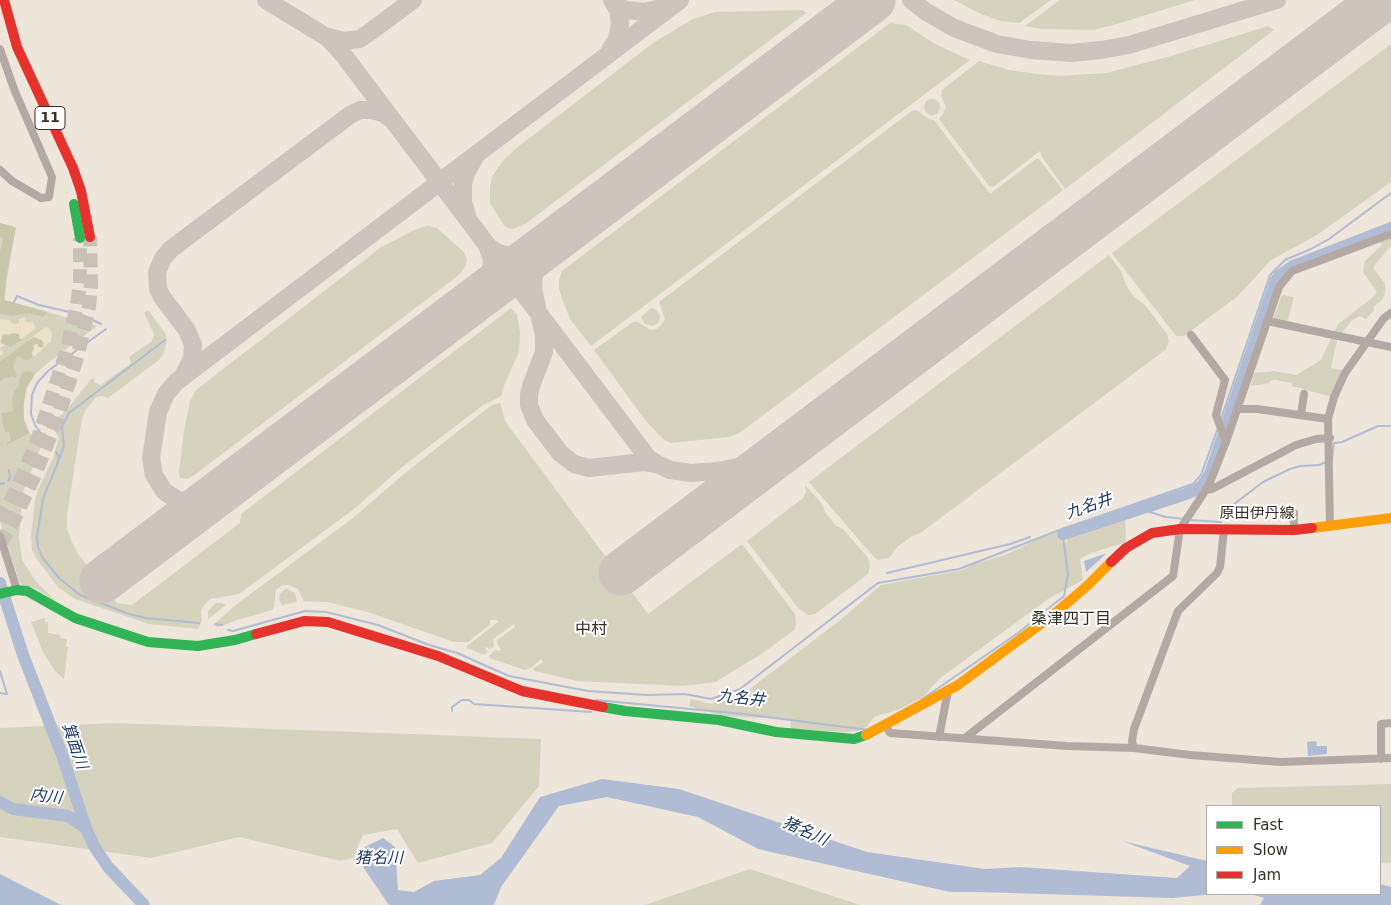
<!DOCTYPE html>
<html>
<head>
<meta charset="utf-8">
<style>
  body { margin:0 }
  #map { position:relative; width:1391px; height:905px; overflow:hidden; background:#eee5db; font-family:"DejaVu Sans",sans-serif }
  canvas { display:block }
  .legend { position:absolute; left:1206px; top:805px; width:175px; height:90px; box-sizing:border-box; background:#fff; border:1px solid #aeaca9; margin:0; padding:6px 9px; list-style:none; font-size:15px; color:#352f28 }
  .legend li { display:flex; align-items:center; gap:10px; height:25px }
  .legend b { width:25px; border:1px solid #aeaca9 }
</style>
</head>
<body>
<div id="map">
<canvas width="1391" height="905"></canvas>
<ul class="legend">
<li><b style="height:6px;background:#30b455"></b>Fast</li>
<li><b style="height:6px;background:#ff9f0a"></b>Slow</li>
<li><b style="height:6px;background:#e5322d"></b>Jam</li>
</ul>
</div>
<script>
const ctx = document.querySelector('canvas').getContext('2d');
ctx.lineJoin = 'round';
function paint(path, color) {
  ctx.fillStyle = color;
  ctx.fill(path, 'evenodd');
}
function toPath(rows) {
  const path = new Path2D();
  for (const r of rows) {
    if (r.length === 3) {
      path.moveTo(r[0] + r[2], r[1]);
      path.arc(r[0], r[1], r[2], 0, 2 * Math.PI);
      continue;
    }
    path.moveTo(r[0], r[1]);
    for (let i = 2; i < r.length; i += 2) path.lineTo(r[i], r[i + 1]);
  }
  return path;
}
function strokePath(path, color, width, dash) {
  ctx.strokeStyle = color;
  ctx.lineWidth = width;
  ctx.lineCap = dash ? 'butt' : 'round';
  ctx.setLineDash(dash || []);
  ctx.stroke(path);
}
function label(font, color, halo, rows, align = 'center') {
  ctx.font = font + ' "DejaVu Sans","Noto Sans JP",sans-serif';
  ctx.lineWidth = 4;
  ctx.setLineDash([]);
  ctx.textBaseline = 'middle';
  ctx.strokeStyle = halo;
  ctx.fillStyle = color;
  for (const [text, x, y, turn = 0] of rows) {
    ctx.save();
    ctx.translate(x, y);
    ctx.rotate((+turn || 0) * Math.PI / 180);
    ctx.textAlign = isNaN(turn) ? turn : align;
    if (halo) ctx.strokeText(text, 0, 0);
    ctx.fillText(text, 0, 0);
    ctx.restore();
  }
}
paint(toPath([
  [954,0,1051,0,1019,23,1001,21,981,14],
  [1060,0,1195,0,1110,26,1093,30,1042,29,1025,26],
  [803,10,806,13,525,224,513,229,505,227,490,203,490,188,492,177,502,162,514,150,653,43,693,19,715,12],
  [890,23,906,25,937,45,970,60,591,346,570,319,563,301,559,289,559,280,562,271],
  [1268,26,1274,30,1065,189,1042,157,1040,151,993,187,989,186,939,119,943,114,946,107,941,96,942,90,979,61,1009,70,1038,74,1059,76,1107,73,1171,56],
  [1391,44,1391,182,1317,235,1271,260,1238,296,1184,336,1176,336,1112,253],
  [932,107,8],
  [913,110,918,111,929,119,934,120,990,194,1036,159,1039,159,1062,189,1062,191,738,434,728,437,671,443,663,439,646,421,594,350,633,322,638,322,650,330,657,329,663,323,665,319,659,302],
  [0,223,16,227,7,278,5,300,97,326,49,362,35,374,27,388,24,402,24,420,30,433,41,447,23,492,25,494,22,504,19,537,22,560,37,583,58,603,37,589,22,585,19,581,0,521],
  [427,226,437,228,464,252,467,260,465,267,459,275,193,476,187,479,180,478,179,472,184,431,190,401,196,390,380,248,414,230],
  [1391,238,1391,245,1374,266,1374,269,1385,284,1385,294,1382,300,1373,307,1374,310,1366,319,1360,316,1351,321,1337,340,1331,368,1345,371,1332,397,1292,386,1292,383,1275,380,1270,381,1270,383,1251,386,1254,373,1274,371,1296,375,1321,360,1338,324,1372,298,1377,292,1363,272,1365,261,1382,245,1381,242],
  [1109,255,1121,271,1126,285,1134,297,1145,305,1167,334,1169,342,1165,350,919,534,912,536,897,547,889,558,878,560,874,557,809,482],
  [1282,295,1294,297,1287,323,1273,319],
  [511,308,517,315,520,332,519,352,505,383,501,396,482,406,441,437,401,468,354,509,239,594,210,599,204,605,201,611,202,621,198,629,149,624,75,599,58,587,36,558,32,550,31,535,35,501,37,492,53,458,59,438,49,421,60,416,69,407,91,379,93,378,95,383,101,385,131,363,129,357,152,341,154,334,144,313,148,310,165,333,167,340,164,353,159,360,108,398,101,396,96,397,85,411,82,419,67,515,67,529,72,542,78,554,117,603,132,605,240,523,241,514],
  [651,308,655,309,660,315,659,322,653,326,645,324,641,317],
  [500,403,505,421,648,614,742,544,795,614,796,625,794,630,763,653,715,682,683,686,577,681,535,671,533,669,543,662,541,659,532,667,525,670,490,658,489,656,495,650,499,651,501,650,497,644,497,640,515,627,514,624,493,639,494,647,489,649,487,647,485,648,488,652,485,654,482,654,467,648,467,646,498,622,497,620,490,620,490,625,468,642,454,642,368,612,327,602,304,601,298,589,289,585,282,585,276,590,274,607,272,610,234,621,222,626,217,627,213,625,237,604,353,518,404,474,448,439,492,405],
  [805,485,822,504,825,512,836,526,843,529,868,558,870,566,868,574,815,614,808,615,798,608,747,541,803,498,806,492],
  [1125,517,1126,542,1091,553,1080,559,1083,580,1048,599,939,679,923,697,900,709,874,717,867,726,857,731,846,732,791,729,791,719,722,716,689,706,691,699,711,704,742,695,839,621,881,585,963,570,974,564,1005,555,1043,537,1060,532,1063,544,1067,542,1066,535,1097,527],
  [287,589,295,593,297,602,282,605,279,600,280,594,284,590],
  [216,603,222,603,226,605,208,619,208,611],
  [45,618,45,622,48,622,48,633,60,635,60,638,67,639,66,647,68,647,64,679,55,671,43,652,31,622],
  [116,723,541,739,539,786,492,843,418,863,397,829,363,835,353,858,341,861,239,837,151,858,0,837,0,728],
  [1391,784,1391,863,1380,863,1380,806,1232,806,1232,793,1238,788],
  [750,869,860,905,645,905]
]), '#d5d2be');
paint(toPath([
  [0,223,16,228,6,278,4,300,47,312,43,317,28,313,12,316,0,314,0,252,3,239,0,235],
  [13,333,19,334,20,339,22,339,11,347,1,343,2,336,10,335],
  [33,337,41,340,43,344,43,347,39,347,37,344,33,345,34,349,31,353,33,357,27,360,17,356,13,368,17,375,15,378,12,376,10,378,5,378,0,382,0,362],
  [30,371,35,374,26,388,23,409,24,420,29,433,7,445,7,442,11,441,9,432,5,432,1,413,13,411,12,402,14,391,19,386,19,380,23,372]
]), '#c8c6ab');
paint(toPath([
  [25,317,26,322,30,323,32,321,36,328,22,339,20,339,19,334,14,333,2,335,1,343,5,345,4,346,1,347,0,349,4,353,0,356,0,319,10,320,12,323,16,324,19,323,19,319],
  [48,327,52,333,51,341,34,357,32,353,34,349,33,345,37,344,39,347,43,348,44,344,42,340,34,337,24,343,44,328]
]), '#ebe2c9');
paint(toPath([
  [1107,553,1086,572,1084,561],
  [1316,741,1317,746,1327,746,1327,754,1308,756,1307,742],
  [602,779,679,789,867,852,985,869,1020,867,1177,878,1190,866,1122,841,1207,861,1207,894,1215,894,1172,898,977,892,950,892,758,849,698,817,607,797,559,806,501,887,494,905,389,905,359,861,365,847,383,838,395,847,398,890,414,892,434,881,480,875,501,858,540,797],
  [0,874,4,876,61,905,0,905],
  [1380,884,1391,887,1391,905,1260,905,1264,898,1251,894,1380,894]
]), '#b0bcd3');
strokePath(toPath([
  [14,302,17,296,39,305,82,315,101,324],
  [1221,419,1270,275,1285,260,1311,249,1329,239,1391,193],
  [47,442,35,425,31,414,32,395,37,383,48,371,106,329],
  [56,452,58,456,58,462,43,499,37,537,38,547,42,557,59,578,80,595,129,614,146,618,199,623],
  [59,459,64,446,62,427,69,413,165,340],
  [1332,460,1334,443,1342,442,1378,426,1391,426],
  [8,481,10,477,9,470],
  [0,484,4,483],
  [1110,519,1112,520,1143,510,1166,517,1184,519],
  [1189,520,1221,522,1229,508,1263,482,1290,469,1300,466,1319,465,1326,462],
  [1062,529,1193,484,1201,475,1218,428],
  [887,573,1010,544,1030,537],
  [216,624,222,625],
  [228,630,233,631,305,611,326,612,378,625,429,645,457,653,509,676,588,691,647,695,685,694,711,699,740,689,878,583,959,569,1062,529,1068,574,1064,596,1018,633,921,700],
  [0,671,7,694,0,693],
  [596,700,743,714,869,730],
  [452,711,452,707,462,700,469,700,474,704,591,712]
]), '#b0bcd3', 2);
strokePath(toPath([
  [1063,534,1186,494,1196,490,1202,486,1210,474,1276,280,1279,276,1293,266,1391,228],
  [0,583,23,655,62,755,86,828,94,846,108,867,144,905],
  [0,802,13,809,68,816,86,828]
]), '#b0bcd3', 12);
strokePath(toPath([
  [266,0,328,38,342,53,648,458,657,464,670,470,691,473,716,471,738,467,760,460,780,451,799,439],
  [911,0,925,11,954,28,997,44,1031,50,1071,53,1101,50,1129,45,1277,0],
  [1377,3,1381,0],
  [616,5,626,10,644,12,666,7],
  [325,36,344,41,360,39,370,32,413,0],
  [610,50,617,39,620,23,618,10,612,0],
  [467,215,463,202,463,184,466,173,475,157],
  [490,248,498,253,517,257,530,255,541,250],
  [476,298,486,288,491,273,492,260,488,248],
  [537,307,533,289,534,272,539,258,552,242],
  [540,318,544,335,544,352,531,386,529,395,529,405,535,420,560,453,574,464,589,468,644,462,657,464],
  [185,372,192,359,193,345,187,330,162,297,158,289,157,272,163,258,171,249,350,115,360,110,372,110,383,113,391,119],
  [216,495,205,501,196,503,177,500,164,491,154,475,151,458,158,412,166,394,176,382,680,0]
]), '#cec4bd', 18);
strokePath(toPath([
  [621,573,1382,0],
  [102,581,873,0]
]), '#cec4bd', 45);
strokePath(toPath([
  [0,521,14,494,36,444,66,353,77,305,80,283,80,238],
  [0,544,13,522,35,475,60,411,78,354,89,307,91,284,90,237]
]), '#c9c1b7', 14, [14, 7]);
strokePath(toPath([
  [0,49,14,89,52,177,49,197,41,198,12,181,0,170],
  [1267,321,1391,347],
  [1191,335,1225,380,1216,415,1226,442],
  [1237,409,1257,409,1328,419],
  [1301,415,1304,394],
  [1206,490,1212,489,1296,445,1316,439,1330,438],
  [1294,513,1294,530],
  [1330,527,1328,419,1334,397,1345,373,1384,318,1391,313],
  [0,536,17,590],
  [885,725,890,733,1067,746,1134,748,1190,755,1281,762,1391,758],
  [939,737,948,691],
  [965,738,1173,576,1180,529,1209,485,1227,439,1279,287,1292,271,1391,234],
  [1134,748,1132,741,1134,729,1178,611,1217,573,1220,567,1224,529],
  [1381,759,1381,724,1391,723]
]), '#b4a8a5', 8);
strokePath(toPath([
  [74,204,80,238],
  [0,594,17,590,27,591,75,618,148,642,198,646,235,640,256,634],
  [603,707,625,711,719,720,776,732,854,739,866,735]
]), '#30b455', 10);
strokePath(toPath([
  [1312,528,1391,518],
  [866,735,958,685,1053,615,1087,586,1111,562]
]), '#ff9f0a', 10);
strokePath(toPath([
  [4,0,17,47,73,168,81,191,90,237],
  [1111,562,1126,548,1152,533,1180,529,1294,530,1312,528],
  [256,634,304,621,328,622,438,656,522,691,603,707]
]), '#e5322d', 10);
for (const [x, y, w] of [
  [50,118,30]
]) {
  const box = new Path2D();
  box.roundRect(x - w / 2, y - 11.5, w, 23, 4);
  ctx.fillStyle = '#fff';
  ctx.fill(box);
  strokePath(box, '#352f28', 1);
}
label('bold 14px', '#352f28', null, [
  ["11",50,118]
]);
label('15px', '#352f28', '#fff', [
  ["原田伊丹線",1257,514]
]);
label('italic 16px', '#1d3966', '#fff', [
  ["九名井",1089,507,-19],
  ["九名井",741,699,6],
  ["箕面川",74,746,71],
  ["内川",46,797,7],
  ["猪名川",805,832,24],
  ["猪名川",379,859]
]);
label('16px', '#352f28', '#fff', [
  ["桑津四丁目",1071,620],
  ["中村",591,630]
]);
</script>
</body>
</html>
